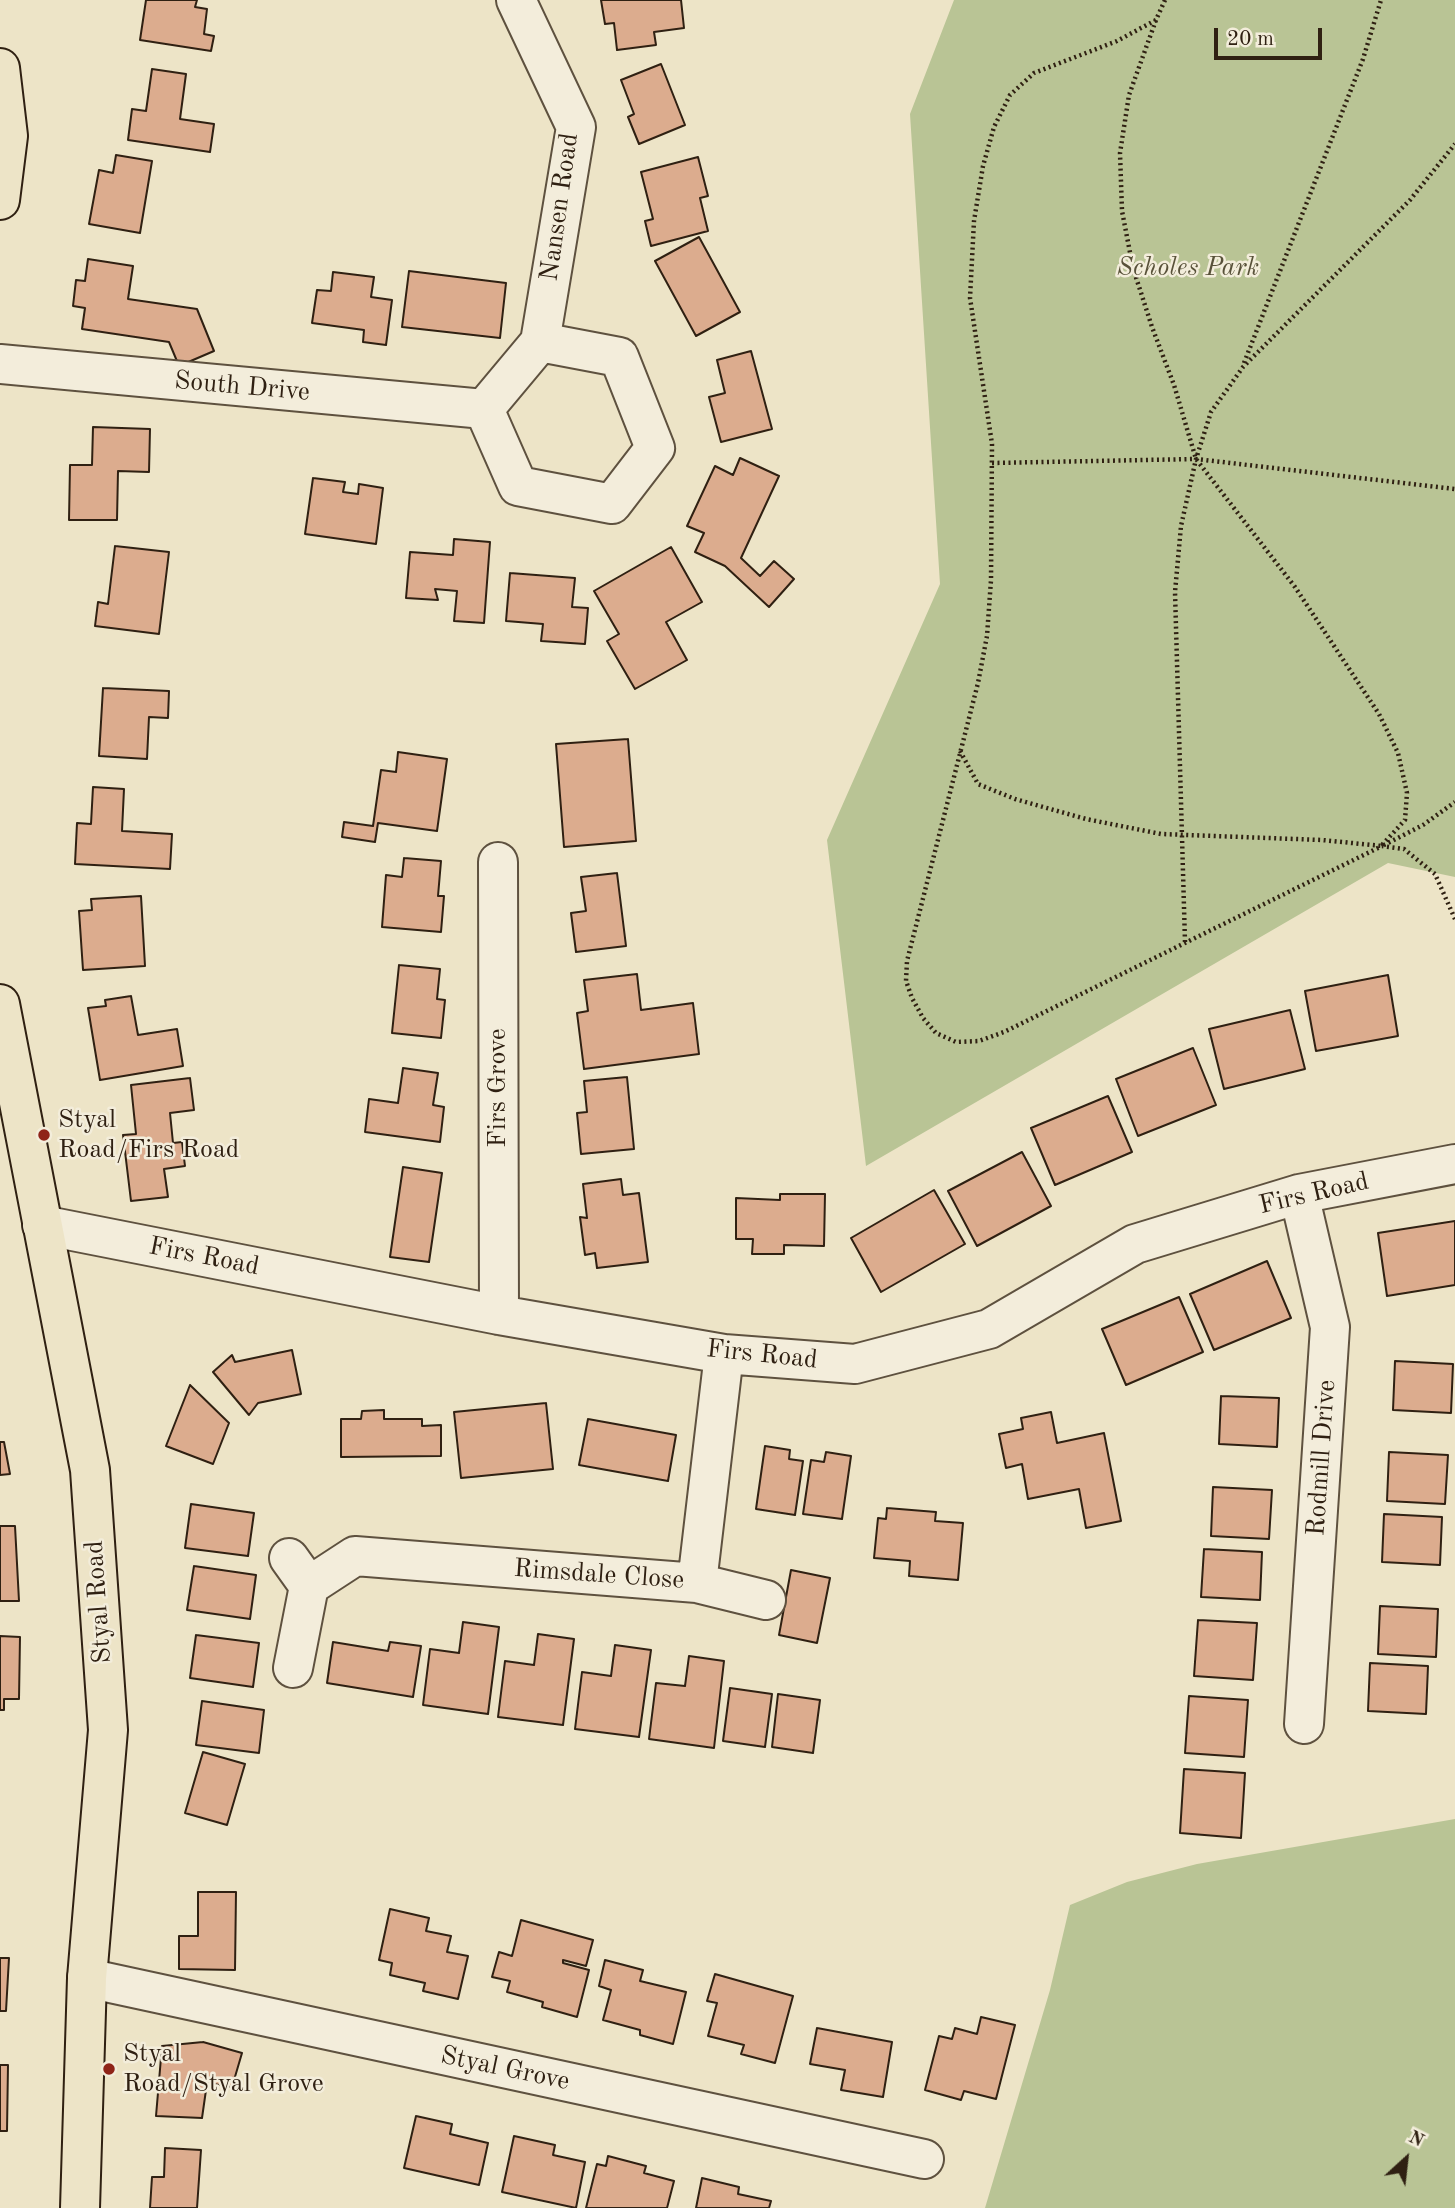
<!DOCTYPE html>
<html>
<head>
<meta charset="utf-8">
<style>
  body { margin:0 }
  #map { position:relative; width:1455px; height:2208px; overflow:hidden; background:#ede4c7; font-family:"Old Standard TT",serif }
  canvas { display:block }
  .north { position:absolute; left:1371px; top:2124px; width:70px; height:70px; -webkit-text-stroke:5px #f3eddb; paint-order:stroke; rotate:27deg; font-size:19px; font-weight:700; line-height:28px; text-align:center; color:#2f2012 }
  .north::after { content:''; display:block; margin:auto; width:24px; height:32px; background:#2f2012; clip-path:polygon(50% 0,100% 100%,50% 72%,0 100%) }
  .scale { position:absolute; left:1214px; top:28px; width:108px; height:32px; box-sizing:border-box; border:4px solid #2f2012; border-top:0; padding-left:9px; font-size:21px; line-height:24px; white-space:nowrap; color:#2f2012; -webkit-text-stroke:5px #f3eddb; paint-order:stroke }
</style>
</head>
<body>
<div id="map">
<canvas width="1455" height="2208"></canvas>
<div class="north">N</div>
<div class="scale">20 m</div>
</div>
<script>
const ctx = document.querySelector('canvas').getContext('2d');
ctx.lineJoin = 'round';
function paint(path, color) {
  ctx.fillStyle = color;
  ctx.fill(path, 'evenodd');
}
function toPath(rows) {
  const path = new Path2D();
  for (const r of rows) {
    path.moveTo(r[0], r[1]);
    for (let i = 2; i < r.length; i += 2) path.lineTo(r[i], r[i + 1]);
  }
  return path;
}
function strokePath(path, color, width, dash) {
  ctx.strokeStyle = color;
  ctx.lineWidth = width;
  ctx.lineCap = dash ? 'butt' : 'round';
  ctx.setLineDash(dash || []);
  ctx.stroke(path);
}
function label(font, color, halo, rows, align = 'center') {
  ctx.font = font + ' "Old Standard TT",serif';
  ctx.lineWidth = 5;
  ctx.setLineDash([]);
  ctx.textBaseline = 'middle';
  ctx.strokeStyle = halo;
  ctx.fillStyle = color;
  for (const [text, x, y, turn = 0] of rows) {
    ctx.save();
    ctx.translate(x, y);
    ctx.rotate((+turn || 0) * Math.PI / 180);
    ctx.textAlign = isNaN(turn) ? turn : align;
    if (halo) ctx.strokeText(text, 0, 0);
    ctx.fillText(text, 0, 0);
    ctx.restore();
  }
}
paint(toPath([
  [954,0,1455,0,1455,877,1388,863,866,1166,827,840,940,584,910,114],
  [1455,1819,1455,2208,985,2208,1050,1990,1070,1905,1127,1882,1197,1864]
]), '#b9c495');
const building = toPath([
  [146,0,197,0,195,7,207,9,204,34,214,36,211,51,140,40,146,0],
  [601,0,681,0,684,28,654,32,656,45,617,50,614,23,605,24,601,0],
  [661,64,685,125,639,144,628,117,634,114,621,80,661,64],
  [152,69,186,74,180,119,214,124,210,152,128,140,132,109,146,111,152,69],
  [116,155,152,161,140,233,89,224,99,170,113,173,116,155],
  [698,157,708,196,700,198,708,231,651,246,645,221,653,219,641,172,698,157],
  [699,237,740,312,696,336,655,261,699,237],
  [88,259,133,266,128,299,197,309,214,351,179,366,169,342,82,329,85,308,73,306,76,280,85,281,88,259],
  [409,271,506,283,500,338,402,327,409,271],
  [333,272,374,277,371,297,392,300,386,345,363,342,364,330,312,323,317,290,331,291,333,272],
  [751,351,772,429,721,442,709,397,725,393,717,360,751,351],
  [93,427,150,429,149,472,118,471,117,520,69,520,70,465,92,465,93,427],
  [740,458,779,476,741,558,760,576,774,561,794,579,769,607,725,566,695,552,704,533,687,526,715,466,733,475,740,458],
  [313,478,345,482,343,492,358,494,359,484,383,488,376,544,305,534,313,478],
  [454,539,490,542,484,623,454,621,457,591,435,589,438,600,406,598,410,552,453,555,454,539],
  [115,546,169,552,159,634,95,626,98,602,108,604,115,546],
  [671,547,702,602,666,622,687,660,635,689,607,641,619,634,594,591,671,547],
  [510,573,575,578,572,607,588,608,585,644,541,641,543,624,506,621,510,573],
  [103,688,169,691,168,718,149,717,147,759,99,756,103,688],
  [628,739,636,841,564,847,556,744,628,739],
  [398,752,447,759,437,831,378,823,375,842,342,837,344,822,373,826,381,770,396,772,398,752],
  [93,787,124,789,122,831,172,834,170,869,75,864,77,823,91,824,93,787],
  [404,858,441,861,438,896,444,896,441,932,382,927,386,875,402,877,404,858],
  [617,873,626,946,576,952,571,913,586,911,581,877,617,873],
  [141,896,145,966,83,970,79,911,92,910,91,899,141,896],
  [399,965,440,969,437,999,445,1000,441,1038,392,1033,399,965],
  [637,974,641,1010,693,1003,699,1054,584,1069,577,1013,588,1011,584,980,637,974],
  [1388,975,1398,1036,1316,1051,1305,991,1388,975],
  [131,996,138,1035,177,1029,183,1066,100,1080,88,1008,106,1006,105,1000,131,996],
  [1290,1010,1305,1069,1224,1089,1209,1029,1290,1010],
  [1193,1048,1216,1105,1138,1136,1116,1079,1193,1048],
  [403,1068,438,1073,433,1105,444,1107,440,1142,365,1132,369,1099,398,1103,403,1068],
  [627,1077,634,1149,581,1154,577,1113,587,1112,584,1081,627,1077],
  [190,1078,194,1110,170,1113,173,1143,182,1142,185,1166,164,1169,168,1197,131,1201,123,1135,136,1134,131,1085,190,1078],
  [1108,1096,1132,1152,1055,1185,1031,1128,1108,1096],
  [1022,1152,1051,1206,977,1246,948,1191,1022,1152],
  [403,1167,442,1173,429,1262,390,1257,403,1167],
  [621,1179,623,1195,639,1193,648,1262,597,1268,595,1253,585,1255,580,1217,587,1218,583,1184,621,1179],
  [934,1190,965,1244,881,1292,851,1238,934,1190],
  [780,1194,825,1194,824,1246,784,1245,784,1254,752,1254,753,1239,736,1239,736,1198,780,1200,780,1194],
  [1455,1221,1455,1285,1387,1296,1378,1233,1455,1221],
  [1267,1261,1291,1318,1214,1350,1190,1294,1267,1261],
  [1179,1297,1203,1352,1126,1385,1102,1329,1179,1297],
  [292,1350,301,1394,258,1403,249,1415,213,1372,232,1355,235,1362,292,1350],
  [1395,1361,1453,1364,1451,1413,1393,1410,1395,1361],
  [190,1385,229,1423,213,1464,166,1446,190,1385],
  [1221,1396,1279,1398,1277,1447,1219,1444,1221,1396],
  [546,1403,553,1469,461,1478,454,1412,546,1403],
  [384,1410,384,1419,422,1419,422,1426,441,1425,441,1456,341,1457,341,1419,361,1419,362,1411,384,1410],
  [1051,1412,1057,1443,1104,1433,1121,1521,1086,1528,1079,1489,1028,1499,1022,1464,1006,1468,999,1434,1023,1429,1021,1418,1051,1412],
  [588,1419,676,1435,668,1481,579,1465,588,1419],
  [0,1442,4,1442,10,1474,0,1475,0,1442],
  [765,1446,790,1450,789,1459,803,1461,795,1515,756,1509,765,1446],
  [826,1452,851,1456,842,1519,803,1514,811,1460,824,1462,826,1452],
  [1389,1452,1448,1455,1445,1504,1387,1501,1389,1452],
  [1213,1487,1272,1490,1269,1539,1211,1536,1213,1487],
  [191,1504,254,1513,248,1556,185,1548,191,1504],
  [887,1508,936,1512,935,1521,963,1523,958,1580,909,1576,910,1561,874,1558,878,1518,886,1519,887,1508],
  [1384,1514,1442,1517,1440,1565,1382,1562,1384,1514],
  [0,1526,15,1526,19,1601,0,1601,0,1526],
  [1204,1549,1262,1552,1260,1600,1201,1597,1204,1549],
  [194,1566,256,1575,250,1619,187,1610,194,1566],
  [791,1570,830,1578,817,1643,779,1635,791,1570],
  [1380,1606,1438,1609,1436,1657,1378,1654,1380,1606],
  [1198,1620,1257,1623,1253,1680,1194,1676,1198,1620],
  [463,1622,499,1627,488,1714,423,1705,430,1649,459,1653,463,1622],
  [538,1634,574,1639,563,1725,498,1717,505,1661,534,1665,538,1634],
  [196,1635,259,1643,253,1687,190,1678,196,1635],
  [0,1636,20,1637,19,1699,4,1699,4,1710,0,1710,0,1636],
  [333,1642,388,1651,390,1642,421,1646,413,1697,327,1683,333,1642],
  [615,1645,651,1650,639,1737,575,1729,582,1672,611,1676,615,1645],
  [689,1656,724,1661,714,1748,649,1739,656,1683,685,1686,689,1656],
  [1370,1663,1428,1666,1426,1714,1368,1711,1370,1663],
  [730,1688,772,1694,765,1747,723,1741,730,1688],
  [778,1694,820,1700,813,1753,772,1747,778,1694],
  [1189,1696,1248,1700,1244,1757,1185,1753,1189,1696],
  [202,1701,264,1710,259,1753,196,1745,202,1701],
  [203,1752,245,1764,227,1825,185,1813,203,1752],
  [1184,1769,1245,1773,1241,1838,1180,1833,1184,1769],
  [198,1892,236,1892,235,1970,179,1969,179,1936,198,1936,198,1892],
  [390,1909,429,1918,426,1931,451,1936,447,1952,468,1956,458,1999,423,1991,425,1983,390,1975,392,1963,379,1960,390,1909],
  [521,1920,593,1940,586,1966,563,1960,563,1963,589,1970,577,2017,542,2007,543,2002,507,1992,510,1981,492,1977,499,1952,512,1956,521,1920],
  [0,1958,9,1958,6,2011,0,2011,0,1958],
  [605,1960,643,1970,640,1981,686,1992,673,2044,640,2035,640,2030,603,2020,611,1990,599,1986,605,1960],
  [715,1974,793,1996,775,2063,741,2054,744,2045,708,2036,717,2003,707,2001,715,1974],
  [981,2017,1015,2025,996,2099,964,2091,961,2100,925,2090,939,2036,952,2039,955,2028,977,2034,981,2017],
  [817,2028,892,2042,883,2097,841,2090,845,2070,810,2064,817,2028],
  [203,2042,242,2053,232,2087,207,2083,202,2118,156,2116,162,2046,203,2042],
  [0,2065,8,2065,7,2131,0,2131,0,2065],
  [416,2116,452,2124,450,2134,488,2143,479,2185,404,2168,416,2116],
  [514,2136,555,2145,553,2155,585,2162,576,2208,502,2192,514,2136],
  [165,2148,201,2150,197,2208,150,2208,152,2177,164,2177,165,2148],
  [608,2156,646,2166,644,2173,674,2181,667,2208,586,2208,597,2164,606,2166,608,2156],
  [702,2178,739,2187,738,2194,771,2201,769,2208,696,2208,702,2178]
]);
paint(building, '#dcac8e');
strokePath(building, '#2f2012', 2);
const minor = toPath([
  [516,0,576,127,540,342],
  [540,342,619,357,655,448,612,504,518,486,484,409,540,342],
  [0,364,484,409],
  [498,862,499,1315],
  [1299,1194,1330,1327,1304,1724],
  [42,1225,499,1315,724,1354,855,1364,989,1329,1135,1244,1299,1194,1455,1164],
  [289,1558,309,1586],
  [697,1583,766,1600],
  [293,1668,309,1586,355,1556,697,1583,724,1354],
  [87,1978,924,2159]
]);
const major = toPath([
  [0,68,8,136,0,200],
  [0,1004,90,1470,108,1730,87,1978,80,2208]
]);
strokePath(minor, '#5e513f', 42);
strokePath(major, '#2f2012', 42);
strokePath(toPath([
  [1165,0,1156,20,1117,41,1034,73,1010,95,994,127,983,166,974,221,970,298,992,444,991,580,987,636,978,683,907,961,906,981,912,998,923,1018,936,1033,956,1042,979,1041,1004,1032,1382,846,1404,849,1435,874,1455,919],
  [1156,20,1129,95,1120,153,1122,211,1133,268,1152,327,1174,385,1196,459,1295,587,1379,714,1398,753,1407,793,1405,820,1382,845],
  [1244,363,1363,59,1381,0],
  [992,463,1196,459,1455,489],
  [960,751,978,784,1015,799,1086,819,1161,834,1322,840,1382,846,1423,825,1455,802],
  [1185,942,1175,592,1181,526,1196,459,1211,412,1243,367,1410,200,1455,144]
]), '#2f2012', 4.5, [2, 3.5]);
strokePath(minor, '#f3eddb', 38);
strokePath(major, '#ede4c7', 38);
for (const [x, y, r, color] of [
  [44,1135,7,"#8f2418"],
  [109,2069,7,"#8f2418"]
]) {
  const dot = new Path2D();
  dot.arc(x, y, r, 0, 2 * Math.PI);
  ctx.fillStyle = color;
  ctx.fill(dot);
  strokePath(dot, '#f3eddb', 2.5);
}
label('26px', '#2f2012', '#f3eddb', [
  ["Nansen Road",560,207,-82],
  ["South Drive",242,387,5],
  ["Firs Grove",498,1088,-90],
  ["Firs Road",1314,1194,-13],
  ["Firs Road",204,1257,11],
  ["Firs Road",762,1355,6],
  ["Rodmill Drive",1322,1458,-86],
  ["Rimsdale Close",599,1575,4],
  ["Styal Road",99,1602,-94],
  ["Styal Grove",505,2069,12]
]);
label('italic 26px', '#585139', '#f3eddb', [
  ["Scholes Park",1188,268]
]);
label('26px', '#2f2012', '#f3eddb', [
  ["Styal",58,1120],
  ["Road/Firs Road",58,1150],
  ["Styal",123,2054],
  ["Road/Styal Grove",123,2084]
], 'left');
</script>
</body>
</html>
